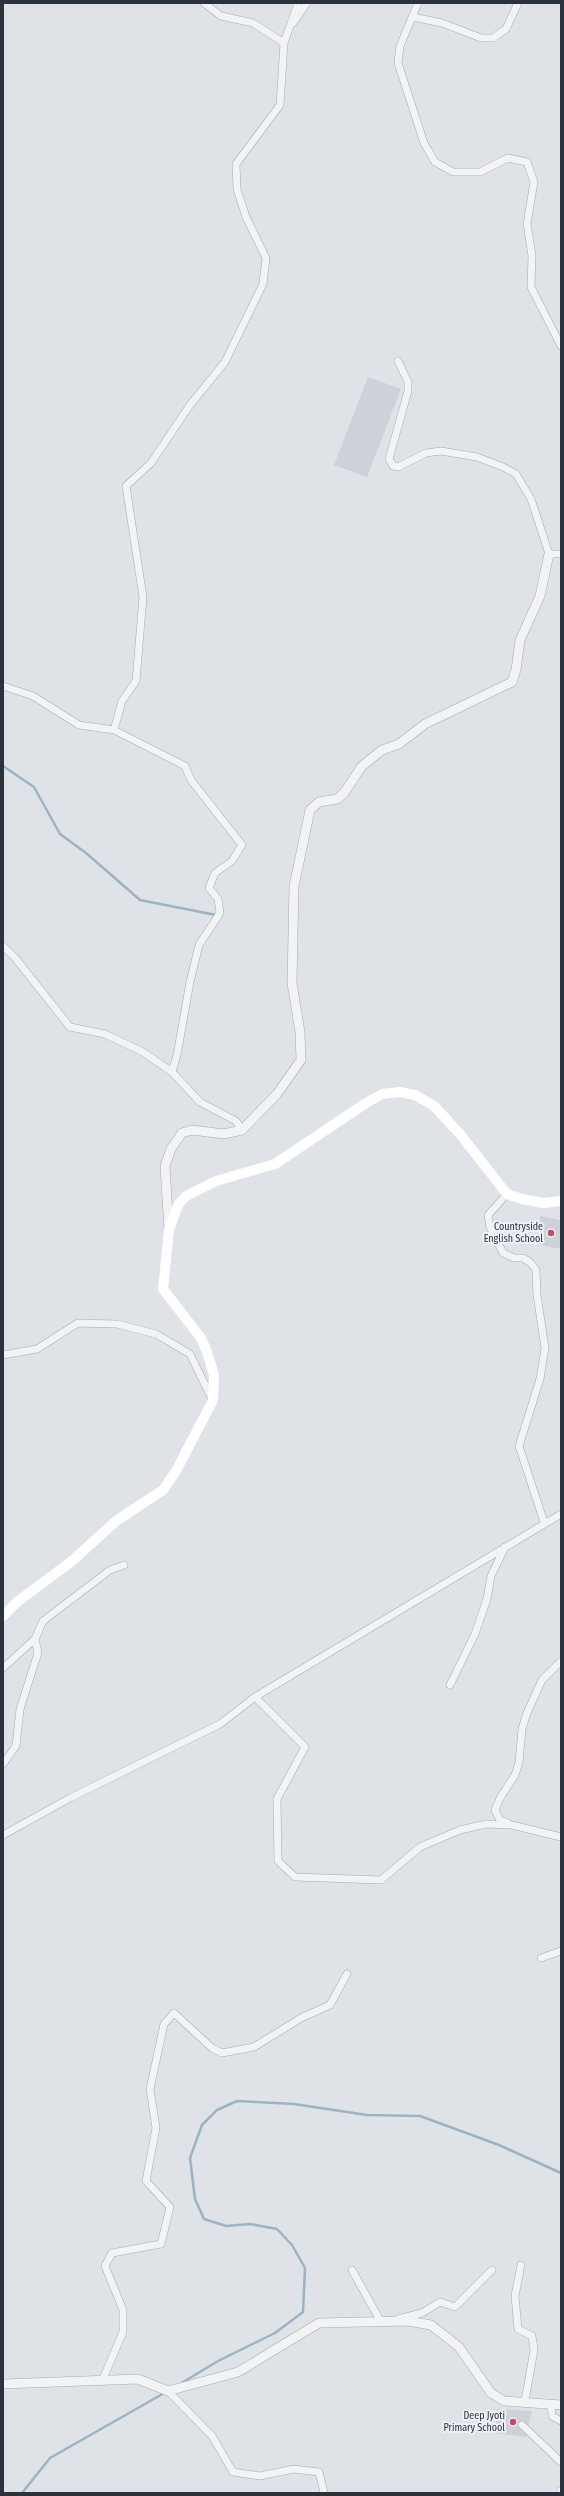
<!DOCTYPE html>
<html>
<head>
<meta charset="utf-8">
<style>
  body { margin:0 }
  #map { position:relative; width:564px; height:2496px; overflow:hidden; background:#dfe3e7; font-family:"Fira Sans Condensed",sans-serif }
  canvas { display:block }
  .frame { position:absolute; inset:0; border:4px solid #29323d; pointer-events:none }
</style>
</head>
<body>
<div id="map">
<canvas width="564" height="2496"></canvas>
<div class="frame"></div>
</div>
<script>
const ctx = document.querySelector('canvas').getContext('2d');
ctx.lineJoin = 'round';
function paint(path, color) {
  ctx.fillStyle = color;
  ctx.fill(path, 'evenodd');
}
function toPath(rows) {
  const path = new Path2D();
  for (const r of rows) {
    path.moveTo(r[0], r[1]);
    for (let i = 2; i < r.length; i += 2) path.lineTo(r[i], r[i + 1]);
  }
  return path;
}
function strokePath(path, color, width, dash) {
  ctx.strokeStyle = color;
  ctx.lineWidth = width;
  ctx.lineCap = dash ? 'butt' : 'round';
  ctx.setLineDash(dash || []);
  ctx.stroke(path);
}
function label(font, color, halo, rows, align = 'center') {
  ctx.font = font + ' "Fira Sans Condensed",sans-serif';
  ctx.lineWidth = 4;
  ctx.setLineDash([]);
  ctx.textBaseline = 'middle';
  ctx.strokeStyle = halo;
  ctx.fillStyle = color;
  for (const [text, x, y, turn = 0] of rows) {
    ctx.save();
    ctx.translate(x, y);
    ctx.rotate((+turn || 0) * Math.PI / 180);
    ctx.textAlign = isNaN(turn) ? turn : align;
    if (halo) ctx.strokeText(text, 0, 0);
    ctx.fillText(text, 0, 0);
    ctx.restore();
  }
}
paint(toPath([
  [368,377,401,389,367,477,334,465],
  [540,1216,561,1220,561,1249,541,1245],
  [497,2409,532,2411,526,2437,495,2433]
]), '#cdd2d9');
strokePath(toPath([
  [3,766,34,787,60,834,86,853,140,900,216,915],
  [180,2384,218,2361,275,2333,303,2312,305,2268,292,2245,277,2229,250,2224,226,2226,204,2219,195,2199,190,2158,202,2125,217,2110,237,2101,294,2104,367,2115,420,2116,499,2145,561,2173],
  [22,2493,50,2458,166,2392]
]), '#9cb3c4', 2.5);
const minor = toPath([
  [204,3,221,16,253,23,284,43,298,3],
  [418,3,400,46,398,63,424,143,435,162,453,172,480,172,508,158,527,162,534,182,527,224,532,256,531,287,561,346],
  [413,17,442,23,481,38,493,38,506,29,518,3],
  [293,23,307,3],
  [398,361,408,382,408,391,389,459,393,466,398,467,426,453,441,451,477,457,503,467,516,474,531,499,549,554,561,554],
  [3,686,33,696,79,725,114,730],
  [3,946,16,959,70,1027,105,1034,143,1052,172,1072,200,1102,236,1121,242,1130],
  [172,1072,177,1055,190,982,199,945,220,913,218,899,209,888,215,873,232,861,242,845,191,780,185,766,114,730,122,701,136,681,143,597,126,486,151,463,190,405,225,362,263,284,266,258,246,217,237,189,236,164,280,105,284,43],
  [507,1194,488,1215,490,1227,503,1253,514,1258,523,1258,531,1263,536,1270,537,1295,545,1348,540,1379,519,1446,544,1522],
  [3,1355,37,1349,78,1323,117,1324,156,1334,190,1354,212,1399],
  [3,1668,35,1639,43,1621,110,1570,124,1565],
  [450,1685,475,1634,487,1599,491,1576,505,1547],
  [255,1697,305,1747,277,1799,278,1861,295,1877,381,1880,420,1847,460,1830,486,1824,512,1825,561,1837],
  [3,1764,16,1746,20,1709,38,1653,35,1639],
  [508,1823,500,1820,495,1810,500,1798,515,1775,519,1763,522,1729,527,1713,542,1680,561,1661],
  [3,1835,70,1798,220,1724,255,1697,561,1514],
  [541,1958,561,1951],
  [521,2265,515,2296,518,2329,532,2336,534,2350,525,2401],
  [352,2270,381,2322,384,2322],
  [398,2319,422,2313,440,2302,455,2307,492,2270],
  [102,2381,123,2332,123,2310,105,2266,112,2253,161,2244,170,2207,146,2181,156,2128,150,2089,164,2024,174,2013,212,2048,222,2053,254,2047,301,2018,330,2005,347,1974],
  [168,2391,212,2436,233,2472,260,2476,294,2469,319,2472,324,2493],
  [551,2404,552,2416,561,2421],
  [522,2425,561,2462],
  [561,2493,561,2490]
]);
const tertiary = toPath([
  [169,1230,165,1166,171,1149,182,1133,192,1130,224,1134,242,1130,277,1094,301,1060,300,1032,292,983,294,886,310,810,319,802,337,799,344,793,362,766,382,750,399,744,425,724,512,682,516,670,520,640,540,596,549,554],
  [3,2384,138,2379,168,2391,238,2372,319,2323,408,2321,431,2325,459,2347,491,2393,504,2401,561,2405]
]);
strokePath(minor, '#a5aab1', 8);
strokePath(tertiary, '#a5aab1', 10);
strokePath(minor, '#f1f3f5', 7);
strokePath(tertiary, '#f1f3f5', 9);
strokePath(toPath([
  [3,1616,17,1602,72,1561,116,1521,163,1490,176,1471,213,1400,214,1375,207,1352,201,1338,163,1289,169,1230,178,1205,186,1196,216,1181,275,1164,366,1103,382,1094,400,1092,415,1095,434,1106,460,1134,507,1194,522,1199,543,1203,561,1201]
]), '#fff', 10);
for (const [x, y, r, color] of [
  [551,1233,4,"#c34c6a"],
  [513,2422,4,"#c34c6a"]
]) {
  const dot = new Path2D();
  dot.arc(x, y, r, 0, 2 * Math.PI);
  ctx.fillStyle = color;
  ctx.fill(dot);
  strokePath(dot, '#eef1f5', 1.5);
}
label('10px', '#29323d', '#eef1f5', [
  ["Countryside",543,1227],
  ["English School",543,1239],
  ["Deep Jyoti",505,2416],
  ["Primary School",505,2428]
], 'right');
</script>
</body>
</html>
